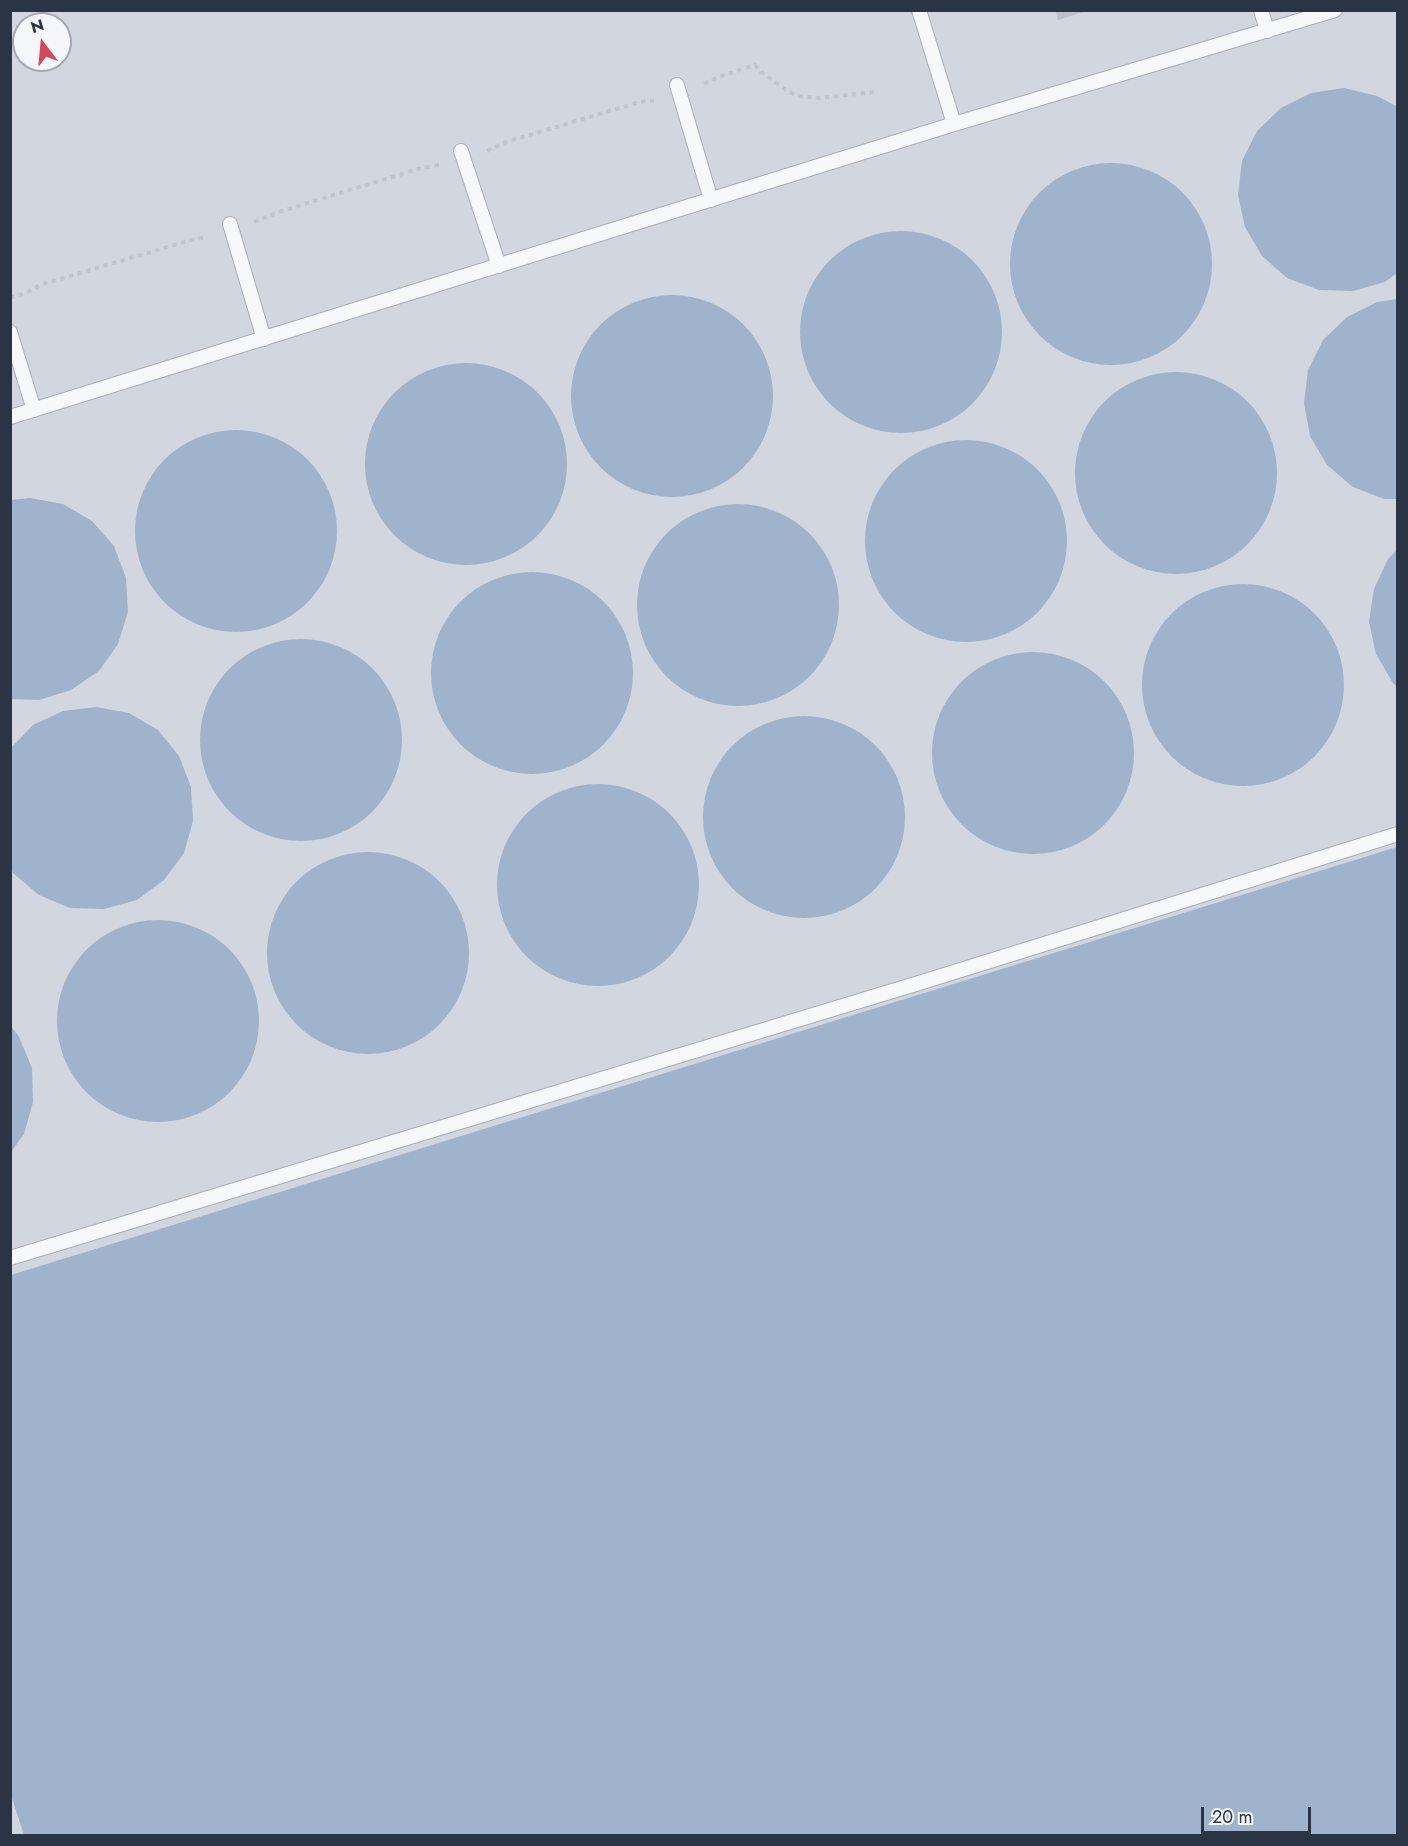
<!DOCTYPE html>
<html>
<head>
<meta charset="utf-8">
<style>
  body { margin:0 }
  #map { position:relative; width:1408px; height:1846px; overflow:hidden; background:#e4e7ec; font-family:Jost,sans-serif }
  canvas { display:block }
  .frame { position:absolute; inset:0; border:12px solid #2b3445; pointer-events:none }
  .north { position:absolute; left:12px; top:12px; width:60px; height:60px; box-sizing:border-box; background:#f4f6f9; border:2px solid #a4a8b1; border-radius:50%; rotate:344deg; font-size:16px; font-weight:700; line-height:24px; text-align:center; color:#2b3445 }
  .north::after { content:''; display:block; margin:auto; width:21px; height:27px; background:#d1495b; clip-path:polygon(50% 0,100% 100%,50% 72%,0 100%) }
  .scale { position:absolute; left:1201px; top:1807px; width:110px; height:27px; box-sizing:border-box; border:3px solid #2b3445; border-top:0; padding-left:8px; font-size:18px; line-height:21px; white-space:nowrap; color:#2b3445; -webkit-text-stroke:4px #f4f6f9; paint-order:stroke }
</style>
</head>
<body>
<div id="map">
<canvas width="1408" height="1846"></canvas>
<div class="frame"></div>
<div class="north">N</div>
<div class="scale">20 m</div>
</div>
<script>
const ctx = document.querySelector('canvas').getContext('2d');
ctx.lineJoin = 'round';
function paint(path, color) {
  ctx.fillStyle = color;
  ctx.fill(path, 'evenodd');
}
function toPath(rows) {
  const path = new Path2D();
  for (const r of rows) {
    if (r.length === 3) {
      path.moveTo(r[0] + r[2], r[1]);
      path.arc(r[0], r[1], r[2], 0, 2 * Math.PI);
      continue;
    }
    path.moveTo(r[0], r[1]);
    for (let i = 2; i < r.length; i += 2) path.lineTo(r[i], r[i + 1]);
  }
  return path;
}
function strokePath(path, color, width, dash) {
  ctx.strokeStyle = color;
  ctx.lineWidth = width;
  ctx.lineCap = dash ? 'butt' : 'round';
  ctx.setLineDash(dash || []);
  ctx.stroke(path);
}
paint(toPath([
  [11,11,1397,11,1397,1835,11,1835],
  [24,24,60,24,60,60,24,60]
]), '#d2d6de');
paint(toPath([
  [1344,88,1377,96,1398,107,1397,273,1385,282,1353,291,1319,290,1287,278,1262,256,1245,227,1238,195,1242,161,1257,131,1281,108,1311,93],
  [1111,264,101],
  [901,332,101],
  [672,396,101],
  [1397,299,1398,299,1397,499,1384,499,1353,487,1327,465,1310,436,1304,403,1308,370,1323,340,1347,317,1377,302],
  [466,464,101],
  [1176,473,101],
  [236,531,101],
  [966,541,101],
  [30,498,63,504,92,521,114,546,126,578,128,612,118,644,99,671,71,690,39,700,10,699,11,500],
  [738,605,101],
  [1397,550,1397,687,1393,683,1376,654,1369,622,1374,589,1388,559],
  [532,673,101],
  [1243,685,101],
  [301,740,101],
  [1033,753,101],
  [96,707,129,713,158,730,179,756,191,787,193,821,184,853,164,880,137,900,104,909,70,908,39,895,13,873,11,868,11,748,33,725,63,711],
  [804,817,101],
  [598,885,101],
  [1397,847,1397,1835,24,1835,10,1792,11,1275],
  [368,953,101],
  [158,1021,101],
  [11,1026,19,1037,32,1068,33,1102,24,1134,11,1152]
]), '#9fb4cc');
paint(toPath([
  [1055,10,1086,10,1086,11,1058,20]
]), '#bbc0ca');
const lane = toPath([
  [919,10,954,124],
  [1261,10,1267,31],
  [677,85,711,200],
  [461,151,499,266],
  [230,224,264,339],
  [10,332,34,410],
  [10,417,954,124,1335,10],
  [10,1258,919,983,1398,834]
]);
strokePath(lane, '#a9aeb7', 16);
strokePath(toPath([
  [704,84,719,77,755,65,761,72,789,92,798,96,820,98,874,92],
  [487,151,503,143,636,103,654,100],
  [254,222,279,212,418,169,439,165],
  [10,298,28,292,40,285,191,240,207,237]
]), '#c2c5cb', 4, [4.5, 4.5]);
strokePath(lane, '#f7f8fa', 14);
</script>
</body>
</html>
